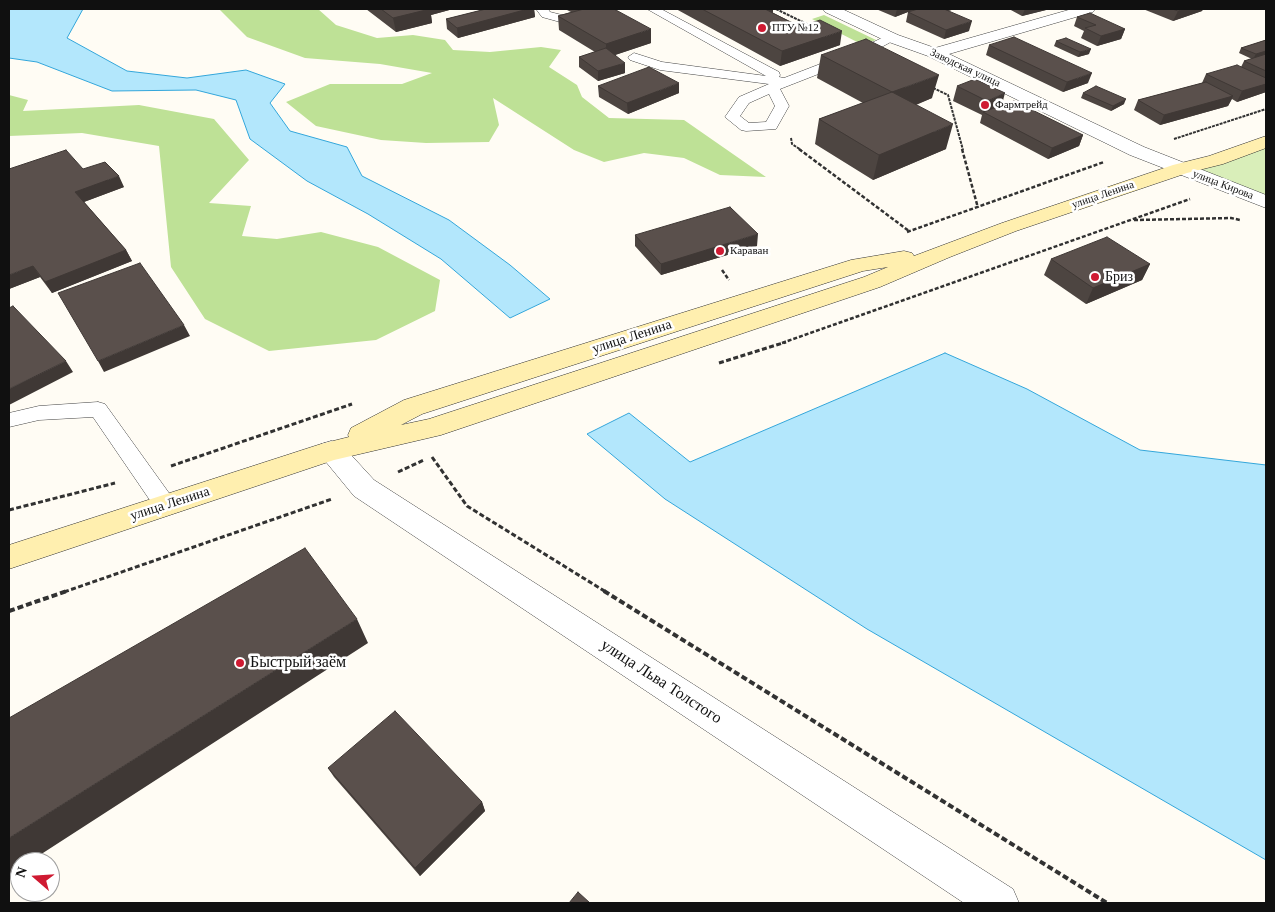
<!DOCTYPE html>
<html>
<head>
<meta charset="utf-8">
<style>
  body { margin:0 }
  #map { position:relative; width:1275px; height:912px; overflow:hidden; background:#fffcf4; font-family:"Times New Roman",serif }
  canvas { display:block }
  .frame { position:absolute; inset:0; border:10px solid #101010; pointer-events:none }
  .north { position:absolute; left:10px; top:852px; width:50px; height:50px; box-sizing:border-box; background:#fff; border:1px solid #9f9f9f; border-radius:50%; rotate:289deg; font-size:14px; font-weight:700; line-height:20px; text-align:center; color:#101010 }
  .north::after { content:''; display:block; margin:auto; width:18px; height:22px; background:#cf1a32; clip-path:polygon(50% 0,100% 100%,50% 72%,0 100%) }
</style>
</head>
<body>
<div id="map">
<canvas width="1275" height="912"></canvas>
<div class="frame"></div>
<div class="north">N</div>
</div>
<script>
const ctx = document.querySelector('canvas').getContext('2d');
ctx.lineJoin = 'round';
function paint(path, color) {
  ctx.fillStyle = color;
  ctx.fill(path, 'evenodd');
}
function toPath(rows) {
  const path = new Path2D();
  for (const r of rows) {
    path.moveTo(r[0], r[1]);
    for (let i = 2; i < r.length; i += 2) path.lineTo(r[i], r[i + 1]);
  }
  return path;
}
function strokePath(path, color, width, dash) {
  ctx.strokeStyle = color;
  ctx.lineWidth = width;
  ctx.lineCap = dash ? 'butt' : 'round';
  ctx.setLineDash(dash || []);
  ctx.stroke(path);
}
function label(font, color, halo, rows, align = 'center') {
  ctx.font = font + ' "Times New Roman",serif';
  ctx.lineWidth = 5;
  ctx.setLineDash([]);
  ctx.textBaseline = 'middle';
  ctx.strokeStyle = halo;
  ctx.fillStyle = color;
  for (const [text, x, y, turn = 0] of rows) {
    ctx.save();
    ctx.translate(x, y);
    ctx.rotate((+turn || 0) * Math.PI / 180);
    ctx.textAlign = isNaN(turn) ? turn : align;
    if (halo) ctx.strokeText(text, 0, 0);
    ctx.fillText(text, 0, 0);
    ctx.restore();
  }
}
paint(toPath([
  [1266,142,1266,202,1180,169,1216,160]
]), '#d9eeb9');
paint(toPath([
  [219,9,318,9,336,25,377,38,413,35,445,40,453,50,490,52,541,47,561,50,549,67,577,85,582,97,609,118,684,120,766,177,720,175,684,158,644,153,604,162,574,150,493,98,499,125,489,142,426,143,381,140,316,126,286,102,330,84,402,84,432,73,380,64,305,58,247,37],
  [824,15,876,40,863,45,812,19],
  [9,95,28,100,23,111,139,105,214,119,249,160,209,203,251,206,242,236,277,239,321,232,378,247,440,280,435,311,376,340,269,351,205,319,171,267,159,146,82,133,9,136]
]), '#bee196');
const water = toPath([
  [9,9,83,9,67,38,127,71,187,78,246,70,285,84,270,103,290,131,347,147,362,176,449,220,510,265,550,299,510,318,441,259,368,214,307,181,250,139,236,100,196,90,112,91,37,62,9,58,9,9],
  [945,353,1027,389,1140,450,1266,465,1266,860,867,629,665,499,587,434,629,413,690,462,945,353]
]);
paint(water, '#b3e7fc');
strokePath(water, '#33a6da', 1);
const lane = toPath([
  [536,9,548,9,550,12,570,17,596,9,612,9,610,11,571,25,542,17,536,9],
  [647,9,661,9,779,72,780,75,779,77,784,78,859,49,888,35,892,34,898,38,867,55,780,89,789,106,776,129,746,131,741,130,725,117,739,97,769,84,660,70,630,60,628,57,634,53,662,62,766,76,647,9],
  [769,94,775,106,766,122,749,123,740,116,749,103,769,94],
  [98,402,105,404,174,500,177,506,174,512,166,515,158,512,93,417,39,420,9,427,9,413,39,406,98,402]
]);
const street = toPath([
  [823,9,842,9,898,35,935,48,1072,9,1095,9,1093,12,949,54,1144,147,1266,195,1266,208,1130,155,928,56,886,41,825,12,823,9],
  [331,441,341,444,374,480,1013,889,1019,903,964,903,354,496,317,451,321,444,331,441]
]);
const secondary = toPath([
  [1266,136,1266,148,1223,164,1187,173,1016,231,950,257,880,287,441,435,334,460,9,569,9,545,321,444,349,437,348,435,351,428,404,400,851,260,904,251,912,253,914,256,1002,223,1173,165,1209,156,1266,136],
  [888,267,864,277,429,419,401,425,422,414,863,271,888,267]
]);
strokePath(lane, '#434343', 1);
strokePath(street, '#434343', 1);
strokePath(secondary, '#323232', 1);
strokePath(toPath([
  [776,9,809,25],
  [933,88,948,95,963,150],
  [791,138,792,144,801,150],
  [1174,139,1266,109]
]), '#323232', 2, [3, 1]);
strokePath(toPath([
  [799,149,909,231],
  [962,149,978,208],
  [1134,220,1231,218,1240,220],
  [907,232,1104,162],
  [722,270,729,280],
  [782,343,1190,199]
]), '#323232', 2.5, [4, 2]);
strokePath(toPath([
  [719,363,786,342],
  [432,457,467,506,606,592],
  [171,466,352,404],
  [398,472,424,460],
  [9,510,115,483],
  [64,592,332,499]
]), '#323232', 3, [5, 2.5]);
strokePath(toPath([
  [604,591,1107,903],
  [9,611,67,591]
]), '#323232', 4, [6, 3]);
paint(lane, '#fff');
paint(street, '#fff');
paint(secondary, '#ffefaf');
paint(toPath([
  [366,9,453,9,431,15,432,23,396,32],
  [486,9,534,9,535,17,458,38,447,29,446,19],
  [565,9,614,9,651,43,615,55,625,73,598,81,579,67,579,57,595,52,559,30,558,16,571,12],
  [676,9,773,9,773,13,840,45,780,66],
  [876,9,913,9,913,10,918,9,955,9,948,11,969,31,944,39,906,22,908,12,895,17],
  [1009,9,1050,9,1022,16],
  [1143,9,1203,9,1202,11,1173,21],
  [1077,17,1125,29,1121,39,1097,46,1081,38,1084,31,1074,26],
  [1266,40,1266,92,1237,102,1232,99,1228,106,1160,125,1134,110,1138,100,1202,83,1206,74,1241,67,1244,61,1252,59,1239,53,1241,48],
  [1056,41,1089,54,1078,57,1054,46],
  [989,45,1088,83,1063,92,986,55],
  [821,55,932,98,916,105,946,149,873,180,815,144,819,119,863,103,817,78],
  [598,86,679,93,628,114,599,97],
  [957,86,1002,105,1083,135,1079,146,1048,159,980,123,982,115,953,101],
  [1083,93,1124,104,1111,111,1081,98],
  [83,169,124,187,84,202,126,250,132,261,52,293,40,277,9,289],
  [635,235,757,246,661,275,635,246],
  [1051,259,1150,264,1142,280,1086,304,1044,275],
  [328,768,482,802,485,811,420,876,334,777]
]), '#4d4541');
paint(toPath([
  [422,9,453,9,431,15,432,23,396,32,393,18],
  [528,9,534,9,535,17,458,38,457,28],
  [765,9,773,9,772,20],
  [897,9,913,9,913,10,895,17],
  [938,9,955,9,936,14],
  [1025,9,1050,9,1022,16],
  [1185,9,1203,9,1202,11,1173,21,1178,11],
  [972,21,969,31,944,39,946,30],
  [651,29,651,43,606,58,606,44],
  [1125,29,1121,39,1097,46,1101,36],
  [842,31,840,45,780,66,782,51],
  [1091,49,1089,54,1078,57,1080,52],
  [1266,51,1266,55,1253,59,1256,54],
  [625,63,625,73,598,81,598,71],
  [1092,73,1088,83,1063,92,1067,82],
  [939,75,932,98,887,116,892,92],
  [679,83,679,93,628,114,627,103],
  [1266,84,1266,92,1237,102,1242,91],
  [1005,93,1001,108,984,112,987,101],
  [1233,96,1228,106,1160,125,1164,115],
  [1126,99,1124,104,1111,111,1113,106],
  [953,124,946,149,873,180,879,155],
  [1083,135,1079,146,1048,159,1052,148],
  [119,176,124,187,81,203,75,192],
  [758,234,757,246,661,275,661,264],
  [126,250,132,261,52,293,45,282],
  [1150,264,1142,280,1086,304,1093,288],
  [33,266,40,277,9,289,9,275],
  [184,325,190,336,104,372,98,361],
  [66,361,73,372,9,405,9,389],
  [357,619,368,643,29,862,20,862,20,868,9,875,9,838],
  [482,802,485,811,420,876,415,868]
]), '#3f3835');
const building = toPath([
  [381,9,430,9,393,18,381,9],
  [486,9,528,9,457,28,446,19,486,9],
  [584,9,614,9,651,29,606,44,558,16,584,9],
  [702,9,765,9,800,27,820,20,842,31,782,51,702,9],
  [918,9,944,9,972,21,946,30,908,12,918,9],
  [1172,9,1185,9,1178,11,1172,9],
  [1090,13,1125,29,1101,36,1085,28,1096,25,1077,17,1090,13],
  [1014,37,1092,73,1067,82,989,45,1014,37],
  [1066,38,1091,49,1080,52,1056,41,1066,38],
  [866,39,939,75,892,92,821,55,866,39],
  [1266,40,1266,51,1256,54,1241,48,1266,40],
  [606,48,625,63,598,71,579,57,606,48],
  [1266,54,1266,71,1244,61,1266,54],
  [1237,65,1266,78,1266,84,1242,91,1206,74,1237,65],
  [649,67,679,83,627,103,598,86,649,67],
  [975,79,1005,93,987,101,957,86,975,79],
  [1206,82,1233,96,1164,115,1138,100,1206,82],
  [1096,86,1126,99,1113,106,1083,93,1096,86],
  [892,92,953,124,879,155,819,119,892,92],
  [1014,101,1083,135,1052,148,983,112,1014,101],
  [66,150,83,169,105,162,119,176,75,192,126,250,45,282,33,266,9,275,9,169,66,150],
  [730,207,758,234,661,264,635,235,730,207],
  [1107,237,1150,264,1093,288,1051,259,1107,237],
  [140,263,184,325,98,361,58,293,140,263],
  [13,306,66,361,9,389,9,308,13,306],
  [305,548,357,619,9,838,9,718,305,548],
  [395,711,482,802,415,868,328,768,395,711],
  [578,892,590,903,569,903,578,892]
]);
paint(building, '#5a504c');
strokePath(building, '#3f3835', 1);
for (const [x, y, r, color] of [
  [762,28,5,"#cf1a32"],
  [985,105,5,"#cf1a32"],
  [720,251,5,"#cf1a32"],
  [1095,277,5,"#cf1a32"],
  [240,663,5,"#cf1a32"]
]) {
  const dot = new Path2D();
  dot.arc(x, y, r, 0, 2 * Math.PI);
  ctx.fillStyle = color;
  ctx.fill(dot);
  strokePath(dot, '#fff', 2);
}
label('11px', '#101010', '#fff', [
  ["ПТУ №12",772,28],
  ["Фармтрейд",995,105],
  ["Караван",730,251]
], 'left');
label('11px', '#101010', '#fff', [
  ["Заводская улица",965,68,25],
  ["улица Кирова",1223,185,21],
  ["улица Ленина",1103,195,-19]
]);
label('14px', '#101010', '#fff', [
  ["Бриз",1105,277]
], 'left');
label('14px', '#101010', '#fff', [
  ["улица Ленина",632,337,-18],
  ["улица Ленина",170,504,-18]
]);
label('16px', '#101010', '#fff', [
  ["Быстрый заём",250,663]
], 'left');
label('16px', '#101010', '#fff', [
  ["улица Льва Толстого",661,682,33]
]);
</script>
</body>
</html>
